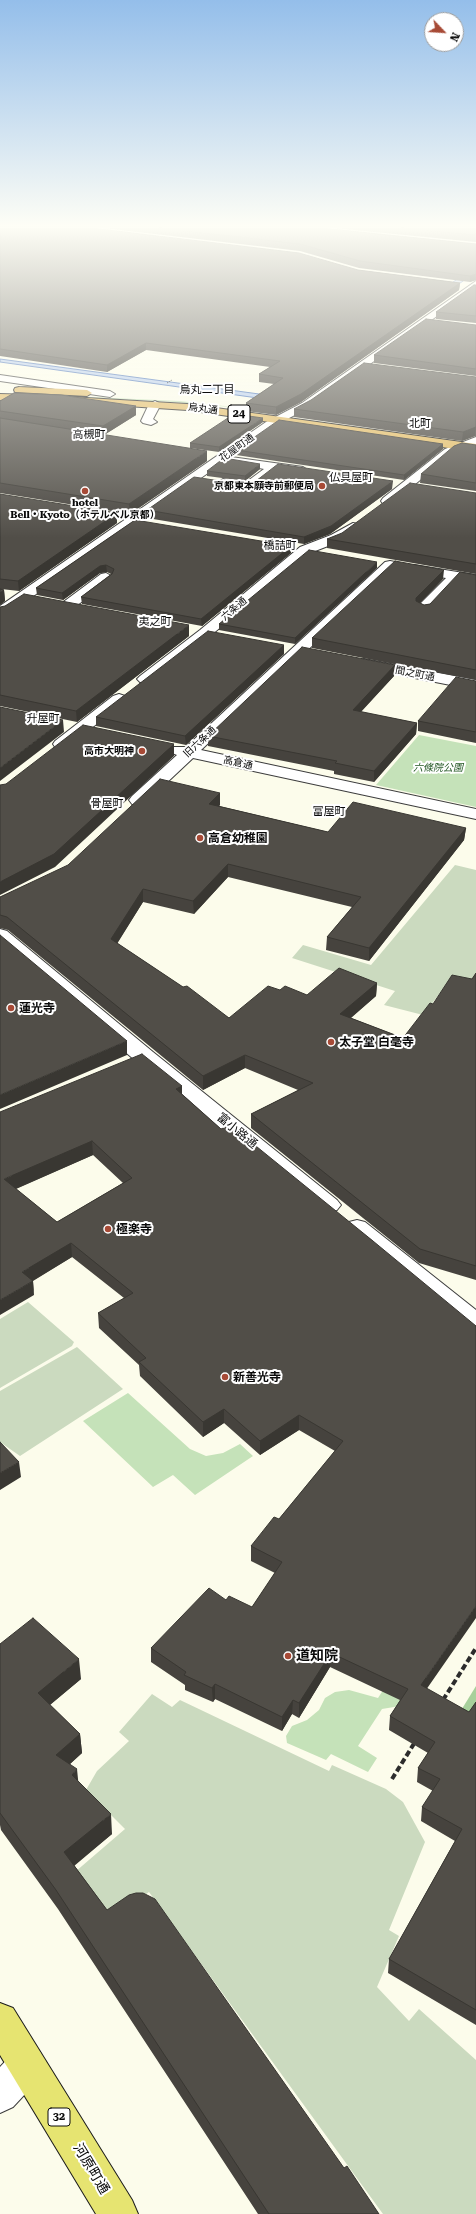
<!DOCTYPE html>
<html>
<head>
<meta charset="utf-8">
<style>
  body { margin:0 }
  #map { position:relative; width:476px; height:2214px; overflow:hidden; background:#fcfceb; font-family:"Roboto Serif",serif }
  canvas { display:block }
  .north { position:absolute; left:424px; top:12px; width:40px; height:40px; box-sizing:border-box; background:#fff; border:1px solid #9d9d9d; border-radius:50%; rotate:115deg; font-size:11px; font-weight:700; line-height:16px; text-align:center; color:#0a0a0a }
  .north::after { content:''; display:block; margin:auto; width:14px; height:18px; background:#a74a36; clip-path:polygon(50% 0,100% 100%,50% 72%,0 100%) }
</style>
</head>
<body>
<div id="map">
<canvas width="476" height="2214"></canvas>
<div class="north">N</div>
</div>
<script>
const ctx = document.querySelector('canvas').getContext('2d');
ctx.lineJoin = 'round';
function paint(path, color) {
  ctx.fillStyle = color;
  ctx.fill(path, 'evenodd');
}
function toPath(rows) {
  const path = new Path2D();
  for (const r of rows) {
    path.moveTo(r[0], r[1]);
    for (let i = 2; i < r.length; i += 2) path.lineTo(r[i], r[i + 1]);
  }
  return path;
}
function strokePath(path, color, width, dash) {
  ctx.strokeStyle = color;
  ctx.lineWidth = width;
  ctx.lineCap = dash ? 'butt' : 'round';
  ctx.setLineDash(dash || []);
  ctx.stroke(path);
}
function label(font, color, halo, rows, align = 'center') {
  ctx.font = font + ' "Roboto Serif","Noto Sans JP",serif';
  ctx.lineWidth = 4;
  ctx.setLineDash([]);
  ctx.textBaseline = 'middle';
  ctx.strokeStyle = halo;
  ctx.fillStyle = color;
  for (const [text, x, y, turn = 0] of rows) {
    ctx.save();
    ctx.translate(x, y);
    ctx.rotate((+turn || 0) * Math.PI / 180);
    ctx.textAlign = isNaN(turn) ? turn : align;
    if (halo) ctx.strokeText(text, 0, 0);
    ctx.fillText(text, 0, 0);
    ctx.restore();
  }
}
paint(toPath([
  [3,393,180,401,251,409,174,402],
  [419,735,476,746,476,807,376,785],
  [128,1393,190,1449,206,1456,223,1453,240,1444,253,1456,195,1495,173,1475,153,1487,83,1421],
  [402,1661,428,1676,400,1706,382,1709,358,1746,377,1758,368,1772,331,1754,326,1760,287,1743,286,1736,292,1726,307,1720,319,1710,325,1698,335,1692,349,1690,378,1698]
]), '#c5e2b9');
paint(toPath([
  [476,1686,476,1708,467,1722,457,1717]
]), '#a7d09b');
paint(toPath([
  [455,865,476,870,476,993,447,984,423,1015,384,1005,395,991,292,958,303,945,371,965],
  [28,1302,74,1342,72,1346,0,1388,0,1319],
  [77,1347,123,1389,20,1456,0,1442,0,1391],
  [152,1694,172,1707,180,1700,329,1771,332,1765,386,1789,403,1802,425,1842,389,1930,399,1936,377,1987,409,2021,419,2009,476,2060,476,2214,383,2214,149,1892,113,1917,75,1872,125,1829,86,1790,97,1771,129,1741,119,1732]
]), '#cbdabf');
const water = toPath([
  [475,267,476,272,296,397,272,400,0,362,0,359,274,396,290,394,475,267]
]);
paint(water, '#b6cced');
strokePath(water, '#4772ba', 1);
const minor = toPath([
  [476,281,476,288,310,407,274,426,231,457,303,467,309,471,307,474,277,471,251,490,247,491,219,486,217,483,223,479,245,483,264,469,225,461,5,616,0,617,0,606,266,422,302,403,476,281],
  [0,375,110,391,115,394,110,397,0,381,0,375],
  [155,401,161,404,153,419,157,422,151,425,143,423,141,421,149,404,155,401],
  [476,437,476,444,453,453,391,504,383,504,381,501,383,498,445,449,476,437],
  [353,523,358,524,359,527,358,530,341,541,310,553,210,636,150,682,140,682,137,679,140,676,200,630,300,547,331,535,353,523],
  [390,561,395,562,397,565,395,568,201,750,476,809,476,819,193,758,144,804,132,804,129,800,132,796,177,755,172,753,170,750,172,747,186,747,385,562,390,561],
  [414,565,476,575,476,583,459,580,428,612,418,612,416,609,418,606,446,578,409,572,407,569,409,566,414,565],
  [106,573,113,577,111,580,72,609,62,609,60,606,62,603,101,574,106,573],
  [364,659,476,680,476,690,359,667,356,664,359,661,364,659],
  [119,694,125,696,127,699,125,702,67,747,55,747,53,744,55,741,113,696,119,694],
  [0,929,7,931,153,1052,337,1200,341,1205,337,1210,329,1213,321,1210,137,1062,0,945,0,929],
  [357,1220,365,1222,476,1310,476,1333,467,1330,349,1234,345,1228,349,1222,357,1220],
  [27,2047,40,2052,45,2065,40,2078,13,2107,0,2113,0,2067,14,2052,27,2047]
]);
const major = toPath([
  [0,2003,13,2008,132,2200,138,2214,96,2214,0,2055,0,2003]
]);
const highway = toPath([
  [19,387,87,390,92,393,87,396,15,392,14,390,15,388,19,387],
  [0,394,36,395,41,398,36,401,0,400,0,394],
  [70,397,187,404,476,444,476,452,187,410,66,402,65,400,70,397]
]);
strokePath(minor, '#3d3d3d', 2);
strokePath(major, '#1b1b1b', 2);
strokePath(highway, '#1b1b1b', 2);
strokePath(toPath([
  [167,383,172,380]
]), '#2c2c2c', 1, [1.5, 1]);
strokePath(toPath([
  [443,1700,476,1648],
  [392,1779,415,1742]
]), '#2c2c2c', 4, [6, 3]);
paint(minor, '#fff');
paint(major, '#e6e471');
paint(highway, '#e0b964');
paint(toPath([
  [0,228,358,270,460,283,459,290,301,402,276,415,246,411,246,403,274,384,259,382,259,374,270,367,146,350,107,372,0,356],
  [104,228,320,228,476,244,476,280,470,282,359,268,300,251],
  [334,228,476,228,476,242],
  [476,285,476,323,436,319,436,312],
  [476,325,476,376,374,363,374,355],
  [476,377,476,436,475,436,462,441,294,417,294,409],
  [0,401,136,406,136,415,104,435,207,461,130,514,0,493],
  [263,422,219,452,190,448,190,443],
  [443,444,443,449,404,480,236,455,236,450],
  [476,445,476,491,420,483,421,474],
  [260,469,245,481,207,476,207,471],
  [247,485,392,489,330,534,304,544,147,518,147,510],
  [476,493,476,574,327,548,327,539],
  [0,494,117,523,19,591,1,589,4,590,5,601,0,605],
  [135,520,291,553,202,626,82,604,81,597,111,574,107,572,100,573,63,600,37,595,36,588],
  [377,568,295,644,219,630,219,624],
  [476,575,476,680,312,648,312,638,443,579,420,603,424,605,430,604],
  [0,607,189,636,77,722,0,706],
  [284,645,284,654,186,745,96,726,96,717],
  [395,665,394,676,361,712,417,723,416,734,374,782,334,774,334,771,208,746,208,736],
  [476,681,476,743,418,731,418,721],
  [220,805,219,806,328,832,466,828,464,840,369,961,326,950,327,937,352,907,228,877,194,914,143,902,117,943,229,1018,280,990,307,995,377,983,376,996,351,1018,403,1038,433,1004,472,979,476,973,476,1280,419,1263,251,1128,251,1114,298,1090,245,1068,203,1090,8,930,0,928,0,897],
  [182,1086,182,1094,221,1129,373,1241,427,1689,469,1712,476,1702,476,2025,388,1973,389,1959,455,1841,421,1821,422,1807,433,1791,417,1782,418,1768,428,1753,389,1730,390,1716,400,1700,330,1667,299,1718,292,1714,282,1731,215,1699,213,1702,185,1690,185,1685,151,1662,151,1648,226,1600,252,1607,275,1573,251,1561,251,1546,279,1519,335,1451,299,1430,260,1455,224,1423,203,1437,140,1376,139,1365,99,1328,98,1313,124,1298,72,1257,33,1281,34,1295,0,1112],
  [93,1155,123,1183,57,1222,16,1189],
  [0,1644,81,1679,50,1705,80,1734,82,1753,70,1764,78,1781,112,1834,74,1865,107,1910,344,2168,379,2214,258,2214,58,1909,1,1830,0,1825]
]), '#46433e');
paint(toPath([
  [476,274,476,280,470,282,470,276],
  [460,283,459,290,301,402,276,415,276,407],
  [146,343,146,350,107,372,107,365],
  [136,406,136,415,104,435,103,426],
  [263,418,263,422,219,452,219,447],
  [476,427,475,436,462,441,463,432],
  [443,444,443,449,404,480,404,475],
  [207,451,207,461,130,514,129,504],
  [260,464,260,469,245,481,245,476],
  [393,481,392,489,330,534,304,544,304,537],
  [117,513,117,523,19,591,18,581],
  [291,546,291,553,202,626,201,619],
  [377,562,377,568,295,644,295,638],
  [106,565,107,572,100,573,63,600,62,593,100,566],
  [444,570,443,579,415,608,416,598],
  [4,590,5,601,0,605,0,593],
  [189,625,189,636,77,722,76,711],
  [284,645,284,654,186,745,185,736],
  [395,665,394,676,352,721,353,710],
  [63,720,64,732,0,781,0,768],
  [417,723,416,734,374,782,374,771],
  [174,744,174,756,55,867,0,895,0,882],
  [220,793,220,805,210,816,209,804],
  [466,828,464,840,369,961,369,948],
  [228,864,228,877,194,914,193,901],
  [143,889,143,902,112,952,111,939],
  [377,983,376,996,340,1027,340,1014],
  [127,1041,127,1055,0,1109,0,1095],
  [245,1055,245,1068,203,1090,203,1076],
  [182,1086,182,1100,176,1089],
  [92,1141,93,1155,6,1193,4,1179],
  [71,1243,72,1257,24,1286,22,1272],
  [33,1281,34,1295,0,1315,0,1300],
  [224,1409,224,1423,203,1437,203,1422],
  [299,1415,299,1430,260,1455,260,1441],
  [19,1462,21,1477,0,1490,0,1473],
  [476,1606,476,1618,419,1700,421,1685],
  [331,1653,330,1667,299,1718,299,1703],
  [79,1659,81,1679,40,1713,38,1693],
  [215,1684,215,1699,213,1702,212,1688],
  [293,1700,292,1714,282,1731,282,1717],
  [80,1734,82,1753,59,1774,56,1755],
  [77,1769,79,1789,72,1775],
  [111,1814,112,1834,67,1872,64,1852]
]), '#393732');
const building = toPath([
  [0,228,91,228,299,253,358,270,460,283,301,394,276,407,246,403,283,378,259,374,280,361,146,343,107,365,0,349,0,228],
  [159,228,320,228,476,244,476,274,470,276,360,261,300,244,159,228],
  [401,228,476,228,476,235,401,228],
  [474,285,476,285,476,316,436,312,474,285],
  [426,319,476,325,476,369,374,355,426,319],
  [364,363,476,377,476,427,463,432,294,409,311,400,364,363],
  [14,393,61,395,136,406,103,426,0,411,0,401,14,393],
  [234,414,263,418,219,447,190,443,234,414],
  [0,418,207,451,129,504,0,483,0,418],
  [279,420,443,444,404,475,236,450,279,420],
  [462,443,476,445,476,483,421,474,454,446,462,443],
  [224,458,260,464,245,476,207,471,224,458],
  [278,464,393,481,331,526,304,537,147,510,194,477,247,485,252,484,278,464],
  [410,483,476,493,476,564,327,539,342,533,410,483],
  [0,494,117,513,18,581,0,579,0,494],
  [135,520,291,546,201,619,81,597,112,574,114,569,106,565,100,566,62,593,36,588,135,520],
  [309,550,377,562,295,638,219,624,309,550],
  [395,561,444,570,416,598,416,601,424,605,430,604,460,572,476,575,476,670,312,638,395,561],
  [0,589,4,590,0,593,0,589],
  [24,594,189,625,76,711,0,695,0,607,5,606,24,594],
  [208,631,284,645,185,736,96,717,208,631],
  [302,647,395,665,353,710,417,723,374,771,335,763,337,761,208,736,302,647],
  [456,677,476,681,476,732,418,721,456,677],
  [0,707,63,720,0,768,0,707],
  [83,725,174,744,54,854,0,882,0,785,6,784,83,725],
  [160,779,220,793,209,804,328,832,353,802,466,828,369,948,327,937,361,897,228,864,193,901,143,889,111,939,183,987,187,986,229,1018,268,986,280,990,285,986,307,995,339,968,377,983,340,1014,403,1038,430,1003,433,1004,452,975,472,979,476,973,476,1266,420,1249,251,1114,313,1083,245,1055,203,1076,7,917,0,915,0,897,68,865,160,779],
  [0,935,127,1041,0,1095,0,935],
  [142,1054,182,1086,176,1089,221,1129,230,1125,373,1241,476,1326,476,1606,421,1685,469,1712,476,1702,476,2010,389,1959,462,1829,422,1807,440,1779,418,1768,435,1742,390,1716,408,1689,331,1653,299,1703,293,1700,282,1717,215,1684,212,1688,184,1675,186,1672,151,1648,209,1588,226,1600,229,1596,252,1607,282,1562,251,1546,274,1517,279,1519,343,1441,299,1415,260,1441,224,1409,203,1422,139,1362,146,1358,98,1313,133,1293,71,1243,22,1272,33,1281,0,1300,0,1112,142,1054],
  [92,1141,132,1178,57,1222,4,1179,92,1141],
  [0,1442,19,1462,0,1473,0,1442],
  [33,1618,79,1659,38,1693,80,1734,56,1755,77,1769,72,1775,111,1814,64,1852,107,1910,129,1895,136,1893,143,1893,155,1899,344,2168,347,2166,379,2214,269,2214,56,1890,0,1813,0,1644,33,1618]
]);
paint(building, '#514e48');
strokePath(building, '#393732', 1);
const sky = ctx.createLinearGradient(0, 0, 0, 538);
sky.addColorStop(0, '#94beea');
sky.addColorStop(0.42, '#fefef6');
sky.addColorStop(1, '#fefef600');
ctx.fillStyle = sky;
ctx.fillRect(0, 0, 476, 538);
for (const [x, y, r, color] of [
  [322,486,4,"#a74a36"],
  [85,491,4,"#a74a36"],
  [142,751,4,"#a74a36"],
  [200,838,4,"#a74a36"],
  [11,1008,4,"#a74a36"],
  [331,1042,4,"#a74a36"],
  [108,1229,4,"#a74a36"],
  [225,1377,4,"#a74a36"],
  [288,1656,4,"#a74a36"]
]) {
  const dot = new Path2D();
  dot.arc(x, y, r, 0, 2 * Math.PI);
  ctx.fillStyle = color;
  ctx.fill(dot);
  strokePath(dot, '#fff', 1.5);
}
label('10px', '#0a0a0a', '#fff', [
  ["烏丸通",203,409,7],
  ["花屋町通",237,448,-36],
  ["六条通",234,609,-40],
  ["間之町通",415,674,11],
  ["旧六条通",200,742,-43],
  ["高倉通",238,763,12]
]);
label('bold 10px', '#0a0a0a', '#fff', [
  ["京都東本願寺前郵便局",314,486],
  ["hotel",85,503,"center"],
  ["Bell・Kyoto（ホテルベル京都）",85,515,"center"],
  ["高市大明神",134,751]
], 'right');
label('italic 10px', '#245825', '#fff', [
  ["六條院公園",438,768]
]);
label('11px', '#0a0a0a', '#fff', [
  ["烏丸二丁目",207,390],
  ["北町",420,424],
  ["高槻町",89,435],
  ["仏具屋町",351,478],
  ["橋詰町",280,546],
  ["夷之町",155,622],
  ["升屋町",43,719],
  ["骨屋町",107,804],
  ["富屋町",329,812]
]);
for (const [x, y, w] of [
  [239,414,22],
  [59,2117,22]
]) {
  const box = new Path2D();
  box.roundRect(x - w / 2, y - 9, w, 18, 3);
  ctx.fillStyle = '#fff';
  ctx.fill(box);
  strokePath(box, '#0a0a0a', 1);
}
label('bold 11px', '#0a0a0a', null, [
  ["24",239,414],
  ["32",59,2117]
]);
label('bold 12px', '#0a0a0a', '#fff', [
  ["高倉幼稚園",208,838],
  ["蓮光寺",19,1008],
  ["太子堂 白毫寺",339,1042],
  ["極楽寺",116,1229],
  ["新善光寺",233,1377]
], 'left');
label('12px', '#0a0a0a', '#fff', [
  ["富小路通",237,1131,39]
]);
label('bold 14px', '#0a0a0a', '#fff', [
  ["道知院",296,1656]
], 'left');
label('14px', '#0a0a0a', '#fff', [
  ["河原町通",91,2169,59]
]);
</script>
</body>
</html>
